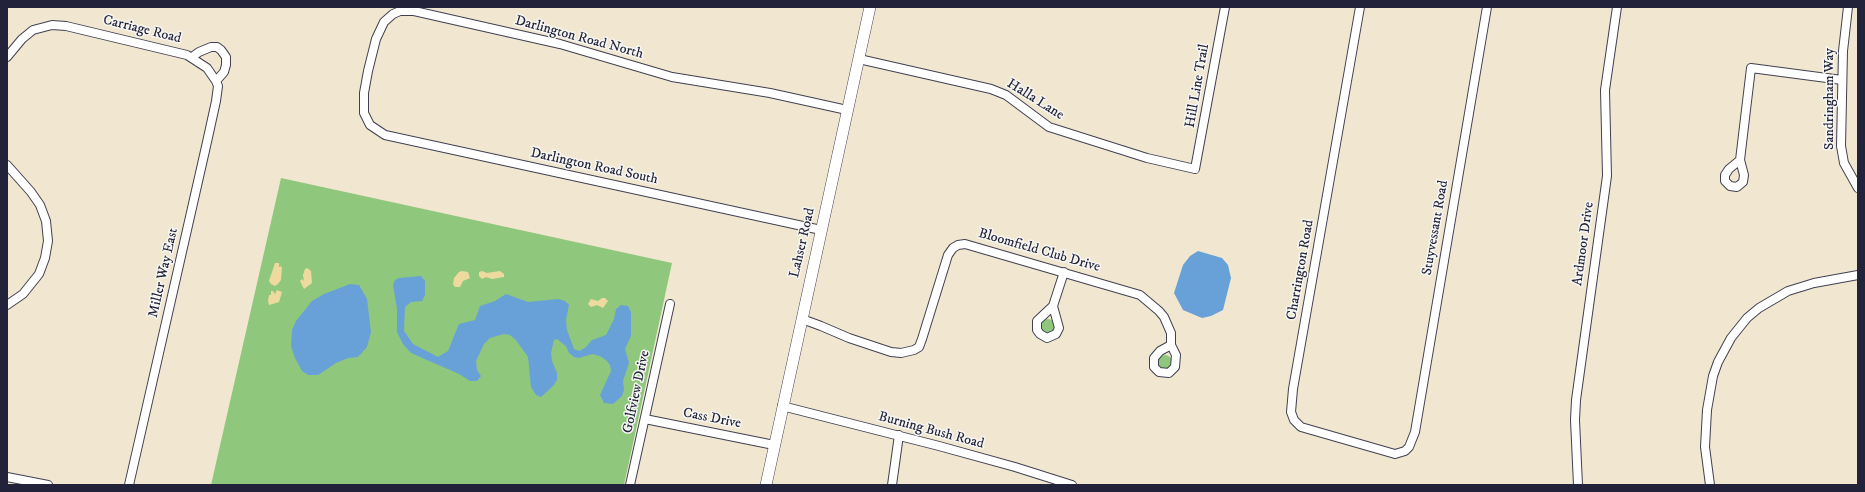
<!DOCTYPE html>
<html>
<head>
<meta charset="utf-8">
<style>
  body { margin:0 }
  #map { position:relative; width:1865px; height:492px; overflow:hidden; background:#f1e7d0; font-family:"IM FELL DW Pica",serif }
  canvas { display:block }
  .frame { position:absolute; inset:0; border:8px solid #22223b; pointer-events:none }
</style>
</head>
<body>
<div id="map">
<canvas width="1865" height="492"></canvas>
<div class="frame"></div>
</div>
<script>
const ctx = document.querySelector('canvas').getContext('2d');
ctx.lineJoin = 'round';
function paint(path, color) {
  ctx.fillStyle = color;
  ctx.fill(path, 'evenodd');
}
function toPath(rows) {
  const path = new Path2D();
  for (const r of rows) {
    if (r.length === 3) {
      path.moveTo(r[0] + r[2], r[1]);
      path.arc(r[0], r[1], r[2], 0, 2 * Math.PI);
      continue;
    }
    path.moveTo(r[0], r[1]);
    for (let i = 2; i < r.length; i += 2) path.lineTo(r[i], r[i + 1]);
  }
  return path;
}
function strokePath(path, color, width, dash) {
  ctx.strokeStyle = color;
  ctx.lineWidth = width;
  ctx.lineCap = dash ? 'butt' : 'round';
  ctx.setLineDash(dash || []);
  ctx.stroke(path);
}
function label(font, color, halo, rows, align = 'center') {
  ctx.font = font + ' "IM FELL DW Pica",serif';
  ctx.lineWidth = 3;
  ctx.setLineDash([]);
  ctx.textBaseline = 'middle';
  ctx.strokeStyle = halo;
  ctx.fillStyle = color;
  for (const [text, x, y, turn = 0] of rows) {
    ctx.save();
    ctx.translate(x, y);
    ctx.rotate((+turn || 0) * Math.PI / 180);
    ctx.textAlign = isNaN(turn) ? turn : align;
    if (halo) ctx.strokeText(text, 0, 0);
    ctx.fillText(text, 0, 0);
    ctx.restore();
  }
}
paint(toPath([
  [281,178,672,263,624,485,211,485],
  [1048,326,7],
  [1165,362,7]
]), '#8fc87c');
paint(toPath([
  [275,263,279,263,279,267,281,266,282,268,281,280,278,284,275,286,271,284,269,281],
  [307,268,311,271,312,283,304,289,300,281,302,279,304,281,303,275,305,269],
  [462,271,468,272,470,278,463,281,460,287,455,287,453,284,454,278,459,272],
  [482,271,487,273,500,271,504,274,504,277,492,279,486,277,482,279,479,276,479,272],
  [277,290,282,292,279,302,269,305,268,301,269,295,271,295,271,291,273,291,275,294],
  [602,298,605,298,608,301,603,308,597,305,591,307,588,304,591,299,598,301]
]), '#eeda9e');
paint(toPath([
  [1198,251,1222,258,1228,265,1231,278,1223,310,1211,316,1202,318,1183,310,1174,293,1183,265,1190,256],
  [421,276,425,281,425,295,422,301,411,302,405,307,404,331,413,344,438,357,448,351,459,324,475,320,480,306,495,301,506,294,528,302,558,299,565,301,569,305,566,320,567,330,574,349,579,351,585,348,592,340,606,335,614,319,616,309,621,305,628,306,631,312,631,336,625,349,629,363,623,381,624,390,622,396,613,404,604,403,600,395,611,371,610,365,607,361,600,356,592,354,579,358,574,357,569,353,566,346,557,339,554,340,551,353,552,361,557,373,557,380,553,386,541,397,536,395,531,387,528,357,516,340,510,335,504,334,490,338,484,344,476,361,477,370,481,376,477,381,470,381,459,374,411,353,403,344,397,332,397,309,393,285,395,280,399,278],
  [350,284,359,285,367,299,371,332,367,347,358,357,348,358,336,363,318,375,308,375,302,371,295,358,291,346,292,330,296,321,312,301,324,294]
]), '#68a1d7');
const street = toPath([
  [1360,7,1293,389,1291,412,1294,420,1301,427,1395,454,1405,451,1409,447,1415,432,1487,7],
  [1848,7,1843,51,1841,146,1844,163,1858,188],
  [7,57,22,39,33,30,52,25,66,26,187,55,207,68,216,81,218,86,216,101,207,142,129,485],
  [192,57,199,52,211,47,217,47,221,50,226,57,226,65,224,72,216,81],
  [859,59,991,89,1006,95,1049,127,1147,158,1195,169,1225,7],
  [1740,160,1744,175,1743,182,1737,187,1730,186,1725,181,1725,175,1729,169,1740,160,1751,68,1842,80],
  [7,165,31,192,40,205,46,221,48,241,45,258,39,274,23,294,7,305],
  [821,230,385,135,370,125,364,113,364,93,368,71,376,39,384,22,393,14,400,11,414,11,560,44,672,77,770,93,847,110],
  [1053,306,1059,328,1056,334,1047,338,1040,334,1037,330,1037,321,1053,306,1064,272],
  [802,319,821,326,849,338,891,352,901,353,914,350,919,347,922,339,948,255,953,248,958,245,965,244,1140,295,1159,311,1164,317,1171,333,1171,345,1176,355,1175,367,1169,373,1159,372,1154,367,1154,358,1160,351,1171,345],
  [782,406,939,446,1015,467,1072,485],
  [645,419,774,445],
  [7,477,48,485],
  [630,485,670,304],
  [892,485,899,435],
  [1578,485,1575,420,1576,400,1607,176,1605,90,1617,7],
  [1710,485,1705,447,1707,410,1713,376,1718,362,1731,338,1747,318,1759,308,1788,291,1814,283,1858,275]
]);
const secondary = toPath([
  [766,485,870,7]
]);
strokePath(street, '#414051', 10);
strokePath(secondary, '#414051', 12);
strokePath(street, '#fff', 8);
strokePath(secondary, '#fff', 11);
label('14px', '#22223b', '#f6f6f2', [
  ["Carriage Road",142,30,14],
  ["Darlington Road North",579,38,15],
  ["Hill Line Trail",1198,86,-80],
  ["Sandringham Way",1830,99,-90],
  ["Halla Lane",1035,100,32],
  ["Darlington Road South",594,167,12],
  ["Stuyvessant Road",1436,228,-80],
  ["Lahser Road",803,243,-77],
  ["Ardmoor Drive",1584,244,-82],
  ["Bloomfield Club Drive",1039,251,16],
  ["Charrington Road",1301,270,-80],
  ["Miller Way East",164,273,-77],
  ["Golfview Drive",637,392,-78],
  ["Cass Drive",712,419,11],
  ["Burning Bush Road",931,431,15]
]);
</script>
</body>
</html>
